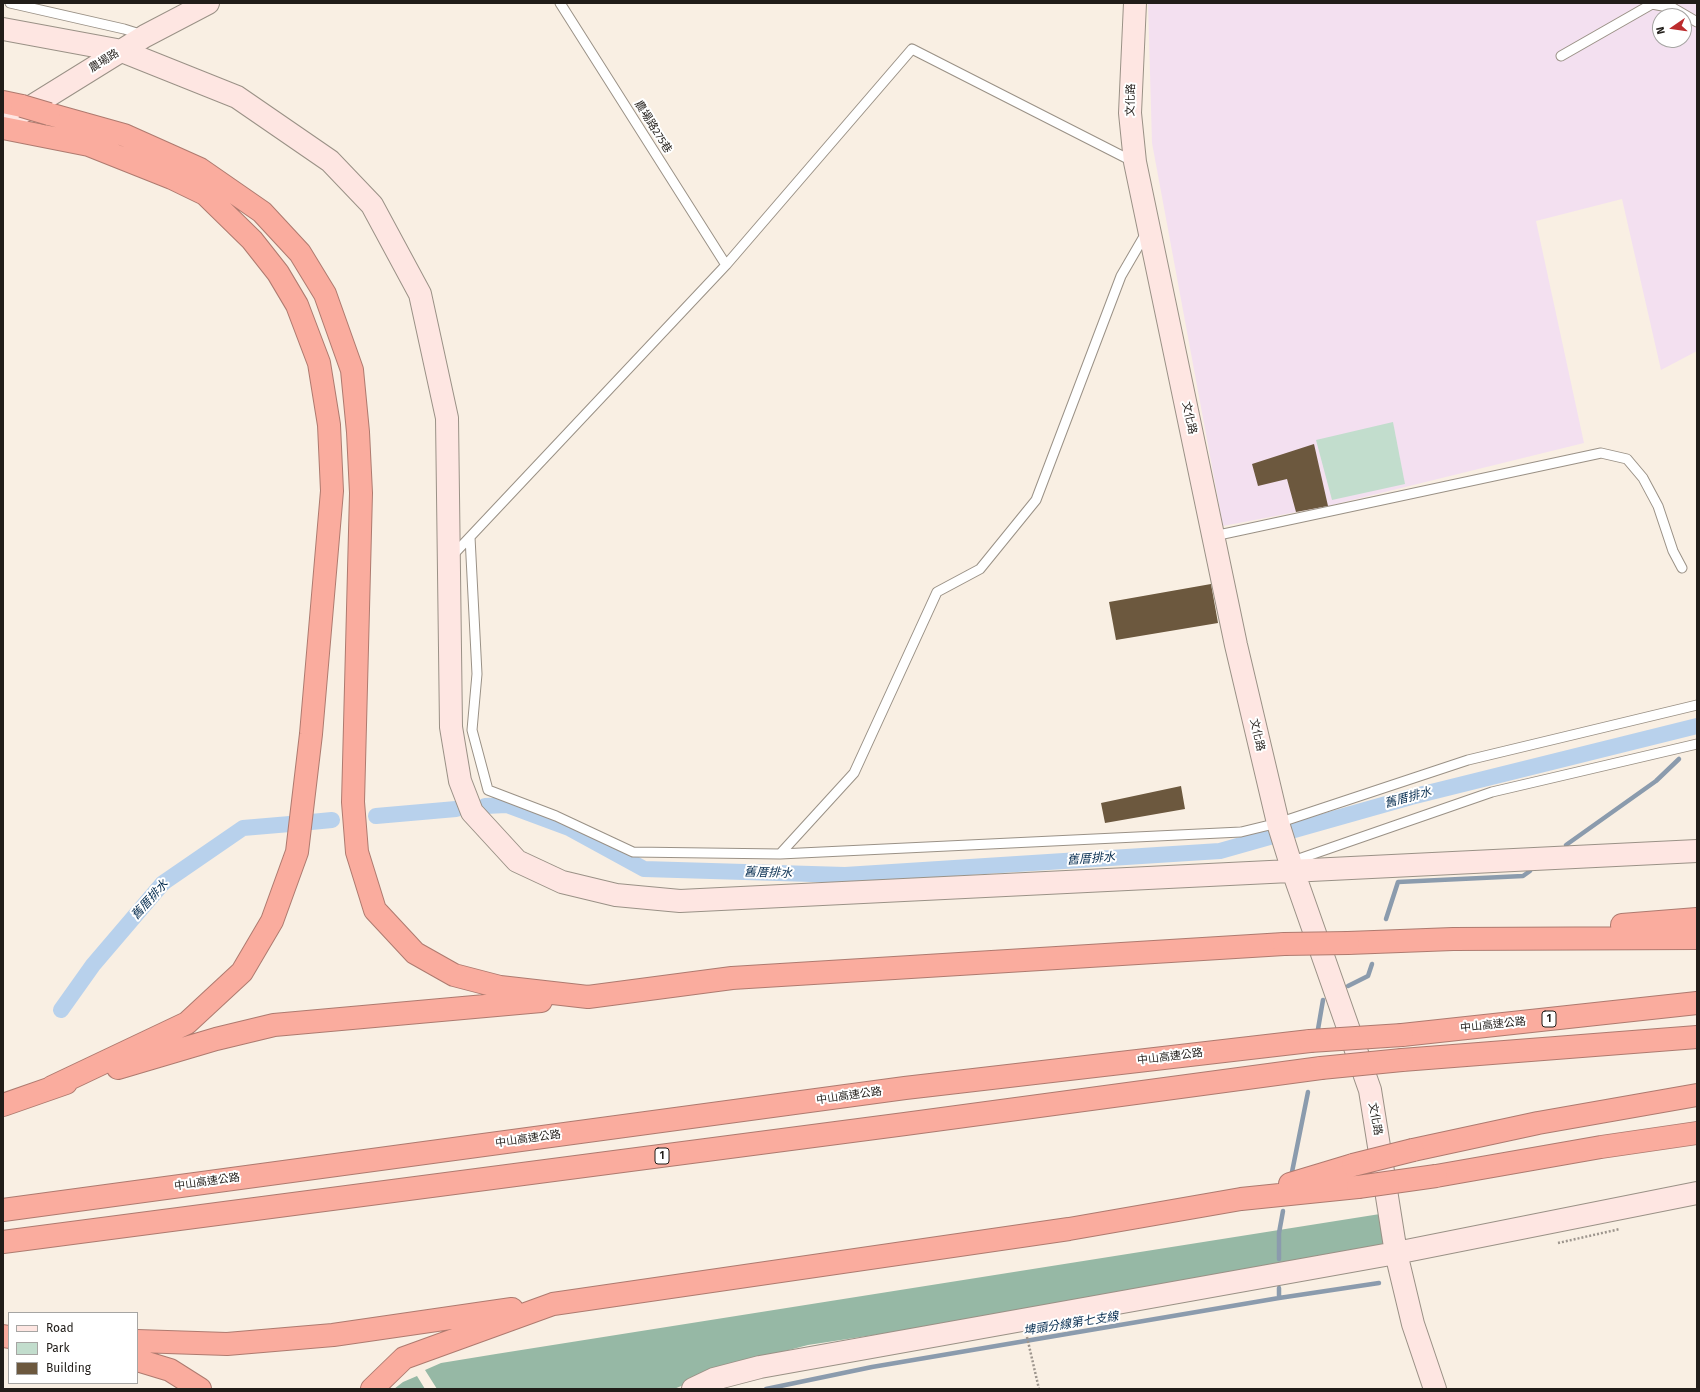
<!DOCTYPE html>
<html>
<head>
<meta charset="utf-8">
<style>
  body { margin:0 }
  #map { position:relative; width:1700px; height:1392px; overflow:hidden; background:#f9efe3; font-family:"Fira Sans",sans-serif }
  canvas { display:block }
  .frame { position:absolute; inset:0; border:4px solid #211d19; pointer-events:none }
  .legend { position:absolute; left:8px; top:1312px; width:130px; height:72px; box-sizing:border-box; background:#fff; border:1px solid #a6a5a3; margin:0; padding:5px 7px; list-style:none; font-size:12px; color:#211d19 }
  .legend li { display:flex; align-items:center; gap:8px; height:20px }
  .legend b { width:20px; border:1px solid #a6a5a3 }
  .north { position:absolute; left:1652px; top:8px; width:40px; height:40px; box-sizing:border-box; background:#fff; border:1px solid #a6a5a3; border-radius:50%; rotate:257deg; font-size:11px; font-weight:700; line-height:16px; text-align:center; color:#211d19 }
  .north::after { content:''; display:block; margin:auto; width:14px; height:18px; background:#bc2c2d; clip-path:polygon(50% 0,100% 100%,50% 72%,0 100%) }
</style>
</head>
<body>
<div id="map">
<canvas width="1700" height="1392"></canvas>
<div class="frame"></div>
<ul class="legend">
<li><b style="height:5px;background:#fee6e2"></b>Road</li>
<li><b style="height:11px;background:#c2ddcd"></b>Park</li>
<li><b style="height:11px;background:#6c583e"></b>Building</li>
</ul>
<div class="north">N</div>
</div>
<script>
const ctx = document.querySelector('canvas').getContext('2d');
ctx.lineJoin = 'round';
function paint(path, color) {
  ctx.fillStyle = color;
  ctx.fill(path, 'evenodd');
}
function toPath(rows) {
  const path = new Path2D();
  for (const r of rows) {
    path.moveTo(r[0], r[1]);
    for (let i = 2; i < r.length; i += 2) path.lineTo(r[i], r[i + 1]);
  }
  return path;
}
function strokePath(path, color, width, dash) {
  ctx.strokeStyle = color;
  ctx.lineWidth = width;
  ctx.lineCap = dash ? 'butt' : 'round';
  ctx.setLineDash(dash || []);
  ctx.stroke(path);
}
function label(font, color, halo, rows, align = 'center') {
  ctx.font = font + ' "Fira Sans","Noto Sans TC",sans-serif';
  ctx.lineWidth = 4;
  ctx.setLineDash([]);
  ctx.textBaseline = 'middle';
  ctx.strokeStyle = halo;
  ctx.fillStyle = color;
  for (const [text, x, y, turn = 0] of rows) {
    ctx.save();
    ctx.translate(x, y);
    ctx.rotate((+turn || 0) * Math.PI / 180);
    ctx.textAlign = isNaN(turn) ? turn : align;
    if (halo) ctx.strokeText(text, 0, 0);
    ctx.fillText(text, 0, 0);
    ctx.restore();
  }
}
paint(toPath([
  [1148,3,1697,3,1697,351,1661,370,1622,199,1536,221,1584,443,1328,506,1223,526,1152,143],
  [1660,16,1684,16,1684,40,1660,40]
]), '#f3e0f0');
paint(toPath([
  [1393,422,1405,484,1332,500,1316,440]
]), '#c2ddcd');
paint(toPath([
  [1380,1214,1386,1246,1051,1308,808,1345,732,1365,674,1389,437,1389,425,1370,441,1363,496,1354],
  [417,1376,425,1389,394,1389,403,1382]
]), '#96b8a5');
strokePath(toPath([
  [1566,845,1656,781,1679,759],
  [1386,919,1398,882,1523,876,1530,871],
  [1348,986,1368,976,1372,964],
  [1317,1035,1323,1000],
  [1291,1177,1308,1092],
  [1279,1259,1279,1233,1283,1211],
  [1279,1288,1279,1298],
  [766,1389,872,1367,1279,1298,1379,1283]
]), '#8b9bad', 4.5);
strokePath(toPath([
  [485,806,507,805,569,828,644,869,845,875,1220,851,1411,797,1697,726],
  [376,816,456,809],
  [311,822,332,820],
  [61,1010,93,965,163,883,243,828,290,824]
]), '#b8d1ec', 16);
paint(toPath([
  [1314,444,1328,506,1296,512,1287,479,1258,486,1252,464],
  [1211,584,1218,623,1116,640,1109,602],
  [1181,786,1185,809,1105,823,1101,803]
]), '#6c583e');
const lane = toPath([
  [10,3,124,29,143,35],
  [560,3,726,265],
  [1561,56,1652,4,1673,8,1697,22],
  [1214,536,1601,453,1627,459,1643,478,1658,506,1673,551,1682,568],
  [470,537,477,674,472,730,488,790,556,816,633,852,780,854,1241,832,1278,823,1468,760,1697,705],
  [452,556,726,265,912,49,1134,162],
  [780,854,854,773,937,592,980,569,1036,500,1121,276,1146,233],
  [1290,862,1492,792,1697,744]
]);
const secondary = toPath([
  [1135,3,1130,113,1135,162,1236,645,1278,823,1293,871,1370,1090,1396,1253,1413,1324,1435,1389],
  [3,29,122,51,237,97,330,161,372,205,420,294,447,418,451,727,460,781,472,812,517,861,562,882,616,895,680,901,1697,851],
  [3,124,145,36,208,3],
  [693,1389,714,1379,760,1367,1396,1253,1697,1193]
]);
const highway = toPath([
  [3,102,22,106],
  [49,114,124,135,200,169,262,212,300,253,325,294,352,370,358,432,361,493,353,802,357,852,375,910,415,953,454,975,500,987,588,997,732,978,1284,944],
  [3,128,89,145,172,178,205,194,252,240,278,273,297,305,319,363,329,425,332,491,311,734,297,852,272,921,242,972,187,1023,52,1087],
  [1622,925,1697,919],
  [1348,943,1453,939,1697,938],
  [1402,1035,1697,1003],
  [1402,1060,1697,1037],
  [118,1068,216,1039,274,1025,541,1001],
  [3,1105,66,1083],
  [1413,1150,1538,1123,1697,1095],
  [1436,1176,1601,1147,1697,1133],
  [1290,1184,1353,1165],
  [3,1210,905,1088,1310,1041],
  [3,1242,905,1124,1321,1068],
  [3,1336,9,1337],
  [137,1341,227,1344,333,1335,512,1309],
  [137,1360,170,1370,200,1389],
  [372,1389,404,1358,553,1304,1069,1229,1241,1199,1358,1187]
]);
strokePath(lane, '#9a9186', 11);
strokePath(secondary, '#9a9186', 24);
strokePath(highway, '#ae7a6f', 24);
strokePath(toPath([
  [1558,1243,1620,1229],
  [1027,1337,1039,1389]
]), '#9d958d', 2.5, [2, 2]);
strokePath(lane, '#fff', 9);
strokePath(secondary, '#fee6e2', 22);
strokePath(highway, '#faac9e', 22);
const highwayBridge = toPath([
  [22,106,49,114],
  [1284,944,1348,943],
  [1310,1041,1402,1035],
  [1321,1068,1402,1060],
  [1353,1165,1413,1150],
  [1358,1187,1436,1176]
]);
strokePath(highwayBridge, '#ae7a6f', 24, []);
strokePath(highwayBridge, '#faac9e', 22);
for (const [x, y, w] of [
  [1549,1019,14],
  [662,1156,14]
]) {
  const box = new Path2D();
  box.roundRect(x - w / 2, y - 8, w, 16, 3);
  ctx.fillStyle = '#fff';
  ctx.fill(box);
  strokePath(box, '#211d19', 1);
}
label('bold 10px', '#211d19', null, [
  ["1",1549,1019],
  ["1",662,1156]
]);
label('11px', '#211d19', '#fff', [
  ["農場路",104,61,-32],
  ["文化路",1131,100,-89],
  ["農場路275巷",653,127,58],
  ["文化路",1189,418,78],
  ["文化路",1257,735,77],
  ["中山高速公路",1493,1025,-6],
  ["中山高速公路",1170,1057,-7],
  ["中山高速公路",849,1096,-8],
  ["文化路",1375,1119,80],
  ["中山高速公路",528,1139,-8],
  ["中山高速公路",207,1182,-8]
]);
label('italic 12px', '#062d50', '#fff', [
  ["舊厝排水",1408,798,-15],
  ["舊厝排水",1091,859,-4],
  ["舊厝排水",768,873,2],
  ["舊厝排水",150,900,-48],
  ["埤頭分線第七支線",1071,1324,-9]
]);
</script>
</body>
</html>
